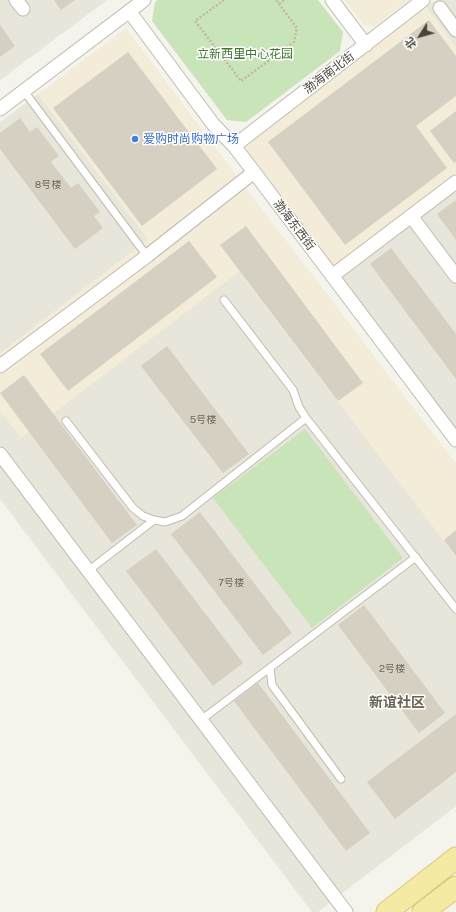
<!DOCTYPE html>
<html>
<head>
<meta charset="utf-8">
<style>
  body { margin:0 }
  #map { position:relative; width:456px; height:912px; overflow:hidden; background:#f4f3ec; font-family:"Public Sans","Noto Sans SC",sans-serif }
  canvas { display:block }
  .north { position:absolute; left:400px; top:16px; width:40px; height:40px; -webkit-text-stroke:3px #fff; paint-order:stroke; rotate:233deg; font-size:11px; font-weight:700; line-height:16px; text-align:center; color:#48443a }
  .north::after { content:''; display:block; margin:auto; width:14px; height:18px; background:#48443a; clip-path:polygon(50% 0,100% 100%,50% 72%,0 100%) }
</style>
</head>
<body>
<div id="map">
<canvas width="456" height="912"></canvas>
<div class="north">北</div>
</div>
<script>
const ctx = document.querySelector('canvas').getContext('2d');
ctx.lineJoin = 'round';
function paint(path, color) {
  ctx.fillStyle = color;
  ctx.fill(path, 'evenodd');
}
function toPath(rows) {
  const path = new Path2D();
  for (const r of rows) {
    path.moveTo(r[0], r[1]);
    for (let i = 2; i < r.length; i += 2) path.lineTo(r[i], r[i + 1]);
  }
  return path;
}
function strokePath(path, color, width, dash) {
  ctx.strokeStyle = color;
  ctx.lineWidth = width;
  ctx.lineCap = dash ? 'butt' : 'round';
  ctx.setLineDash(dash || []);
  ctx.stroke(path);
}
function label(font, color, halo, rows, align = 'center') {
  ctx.font = font + ' "Public Sans","Noto Sans SC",sans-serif';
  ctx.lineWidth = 3;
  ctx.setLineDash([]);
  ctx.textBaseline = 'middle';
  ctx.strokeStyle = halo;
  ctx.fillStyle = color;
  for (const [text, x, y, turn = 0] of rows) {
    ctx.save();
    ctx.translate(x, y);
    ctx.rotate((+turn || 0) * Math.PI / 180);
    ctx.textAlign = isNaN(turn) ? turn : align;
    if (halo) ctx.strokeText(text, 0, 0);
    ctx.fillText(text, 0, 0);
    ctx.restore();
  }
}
paint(toPath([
  [0,0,107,0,0,80],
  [436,0,456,0,456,47,426,7],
  [38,94,148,239,235,174,456,464,456,806,318,912,312,912,0,499,0,122],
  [456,175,456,430,334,268]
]), '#e8e5da');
paint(toPath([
  [345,0,409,0,374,27,363,24],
  [426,7,456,47,456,175,334,267,242,147],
  [126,28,235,174,456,464,456,557,239,272,21,438,0,411,0,353,148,239,38,94]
]), '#f3ecd9');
paint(toPath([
  [158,0,318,0,343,32,340,51,246,122,227,120,152,21,155,2],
  [305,429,403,558,312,628,213,498]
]), '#cae4b9');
paint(toPath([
  [54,0,75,0,61,10],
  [429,20,456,56,456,96,416,126,447,168,345,245,268,142],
  [0,25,15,46,0,57],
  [128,52,217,169,142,226,53,108],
  [456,111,456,162,454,163,430,131],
  [20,118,30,132,37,127,59,156,51,162,71,188,78,183,100,212,94,216,103,228,75,249,0,149,0,133],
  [456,200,456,240,437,214],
  [246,226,363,383,338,401,220,245],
  [189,241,217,277,68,391,40,354],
  [391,248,456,334,456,379,370,264],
  [167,346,249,454,223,473,141,366],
  [24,375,137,525,112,543,0,393],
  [200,512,292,633,263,655,171,534],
  [456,530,456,556,444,540],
  [156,549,243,663,213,686,126,571],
  [364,605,445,713,419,733,338,625],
  [258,683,370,833,346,851,234,701],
  [456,714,456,772,395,819,367,782]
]), '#d5d0c2');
const lane = toPath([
  [24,91,147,256],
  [224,300,293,390,299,407,306,418],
  [66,421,133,508,143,516,154,520],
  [88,571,154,520,165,522,182,516,306,418,456,609],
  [270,668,272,685,341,779],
  [201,720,416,557]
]);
const street = toPath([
  [16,0,23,9],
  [332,0,366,45],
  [440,8,456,30],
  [129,11,213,124,234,146,254,172,456,440],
  [0,109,144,0],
  [234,146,423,0],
  [411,216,456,276],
  [332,276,456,182],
  [0,366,147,256,254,172],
  [0,454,346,912]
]);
const primary = toPath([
  [387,912,456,858],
  [423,912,456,887]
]);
strokePath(lane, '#bfbcaf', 9);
strokePath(street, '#bfbcaf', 15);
strokePath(primary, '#d9ca74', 23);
strokePath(toPath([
  [224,0,195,21,241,81,294,42,297,28,276,0],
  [279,4,284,0]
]), '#c0b9a1', 2.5, [2, 2]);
strokePath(lane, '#fff', 7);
strokePath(street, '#fff', 13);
strokePath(primary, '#f5eaa4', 21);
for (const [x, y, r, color] of [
  [135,139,4,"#3f7fe0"]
]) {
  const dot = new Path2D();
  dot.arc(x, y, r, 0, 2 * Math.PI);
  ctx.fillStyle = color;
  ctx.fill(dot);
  strokePath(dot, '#fff', 1.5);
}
label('10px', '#6b675c', null, [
  ["8号楼",48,185],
  ["5号楼",203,420],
  ["7号楼",231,583],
  ["2号楼",392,669]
]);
label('12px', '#427532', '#fff', [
  ["立新西里中心花园",245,54]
]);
label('12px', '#48443a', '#fff', [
  ["渤海南北街",329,73,-37],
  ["渤海东西街",294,225,53]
]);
label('12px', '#366cbe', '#fff', [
  ["爱购时尚购物广场",143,139]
], 'left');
label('bold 14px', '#6a6452', '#fff', [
  ["新谊社区",397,703]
]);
</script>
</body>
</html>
